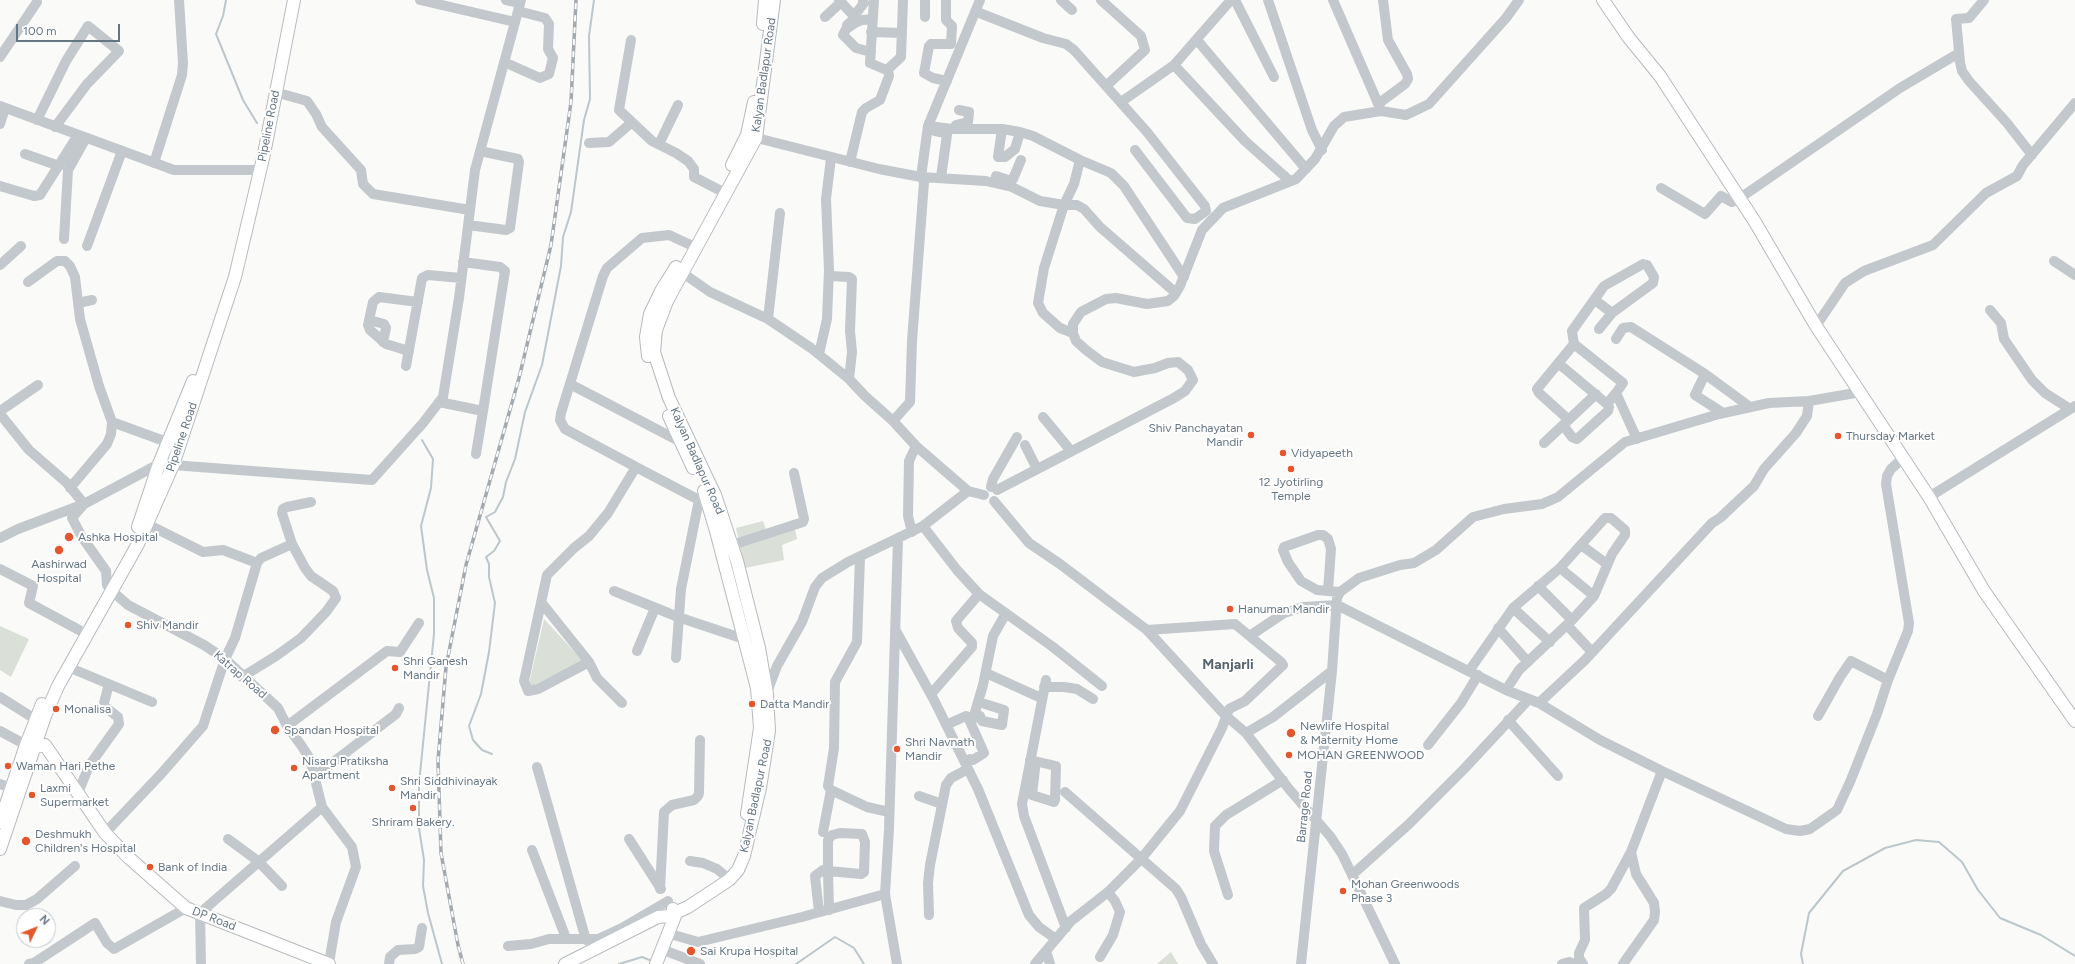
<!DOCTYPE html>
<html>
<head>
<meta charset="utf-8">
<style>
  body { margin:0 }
  #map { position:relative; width:2075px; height:964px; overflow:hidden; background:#fafaf8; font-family:Figtree,sans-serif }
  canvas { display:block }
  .north { position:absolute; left:16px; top:908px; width:40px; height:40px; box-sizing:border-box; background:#fff; border:1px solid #c1c8cd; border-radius:50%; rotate:47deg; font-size:11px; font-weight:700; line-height:16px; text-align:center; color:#657683 }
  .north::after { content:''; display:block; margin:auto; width:14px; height:18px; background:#e4572e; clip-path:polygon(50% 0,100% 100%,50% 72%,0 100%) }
  .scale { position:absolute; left:16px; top:24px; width:104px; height:18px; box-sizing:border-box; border:2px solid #657683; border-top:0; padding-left:5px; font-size:12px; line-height:14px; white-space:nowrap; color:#657683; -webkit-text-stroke:3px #fff; paint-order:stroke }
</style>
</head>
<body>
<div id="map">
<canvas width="2075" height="964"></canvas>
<div class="north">N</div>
<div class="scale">100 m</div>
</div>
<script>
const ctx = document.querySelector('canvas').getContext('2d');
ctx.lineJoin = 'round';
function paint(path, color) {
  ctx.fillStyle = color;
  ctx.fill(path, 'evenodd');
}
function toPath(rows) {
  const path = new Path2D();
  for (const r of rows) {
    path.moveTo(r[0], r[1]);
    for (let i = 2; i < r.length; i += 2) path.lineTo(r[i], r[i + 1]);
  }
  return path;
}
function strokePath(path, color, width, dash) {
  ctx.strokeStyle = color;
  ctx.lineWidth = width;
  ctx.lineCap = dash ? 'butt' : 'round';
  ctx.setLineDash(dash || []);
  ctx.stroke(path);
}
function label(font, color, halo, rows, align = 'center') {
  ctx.font = font + ' Figtree,sans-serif';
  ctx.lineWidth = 4;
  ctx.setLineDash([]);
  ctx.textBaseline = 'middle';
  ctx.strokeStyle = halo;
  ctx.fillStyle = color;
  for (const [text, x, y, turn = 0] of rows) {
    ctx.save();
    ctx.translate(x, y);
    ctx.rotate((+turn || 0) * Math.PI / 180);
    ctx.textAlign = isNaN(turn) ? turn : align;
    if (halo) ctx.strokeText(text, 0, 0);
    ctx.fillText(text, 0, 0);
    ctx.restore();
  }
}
paint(toPath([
  [763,521,767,533,794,525,797,539,782,545,784,560,745,568,736,528],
  [544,619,583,661,528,688],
  [0,626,29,639,11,677,0,670],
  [1171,952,1178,964,1157,964,1158,963]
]), '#dadfd7');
strokePath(toPath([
  [226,0,223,16,216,34,243,100,257,123],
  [422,440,433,459,431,488,421,526,427,570,434,598,434,634,419,784,419,828,424,860,423,886,428,913,442,964],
  [492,754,482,750,473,740,469,726,481,694,489,652,495,603,489,577,489,564,486,557,494,551,500,541,486,517,495,512,503,497,506,482,515,459,525,412,542,365,561,266,563,237,571,212,584,120,590,99,589,36,594,0],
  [619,964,642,957,652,961],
  [796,964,835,937,854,948,864,964],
  [1803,964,1801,954,1809,913,1843,871,1885,848,1916,840,1939,842,1962,862,1978,890,2000,918,2041,935,2075,956]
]), '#bbc7cb', 2);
const major = toPath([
  [1603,0,1629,38,1660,76,1755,222,1816,326,1929,497,1984,591,2075,721],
  [763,24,765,0],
  [732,165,747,135,754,102],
  [648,356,646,337,650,314,661,291,676,267],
  [669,416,693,468],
  [704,491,716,531,757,688,760,728,747,814],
  [138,527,159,464,193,381],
  [29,745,35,747,45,745,105,833,128,857,186,908,329,964],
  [0,822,26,745,42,704],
  [0,849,45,716,58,686,138,544,173,465,235,277,264,154,294,0],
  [565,964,658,917,668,916,688,907,729,880,738,870,744,856,760,788,769,731,767,694,759,648,737,561,715,495,669,398,654,352,656,330,667,301,756,138,774,0],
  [656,964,675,916,673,909]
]);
strokePath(major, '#b5babe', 14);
strokePath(toPath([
  [420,0,515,22],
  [506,0,520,3],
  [839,0,854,16,854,19,847,25],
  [874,0,870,63,884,69,888,69,901,57,903,0],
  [925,0,925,17],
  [946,0,946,20,952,26,951,44,931,44,929,46,924,73,933,78,947,81],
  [1061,0,1072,10],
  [1101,0,1141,36,1145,50,1106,86],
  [1235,0,1274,77],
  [1268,0,1312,130,1322,150],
  [1333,0,1380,108],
  [1984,0,1969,18,1956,19,1960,62,1962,71,1969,81,2007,123,2032,155],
  [977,12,1043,38,1066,44,1074,50,1147,132,1205,206,1206,211,1195,219,1187,218,1135,150],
  [854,16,864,3,863,0],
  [825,17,841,2],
  [871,32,902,33],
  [631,40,619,110,652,141,676,153,688,161,694,169,694,177,725,193],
  [1197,40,1306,169],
  [871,52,856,48,843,35,846,29,855,23,862,20,873,19],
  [0,57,37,2],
  [504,62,540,78,549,74,553,58,548,49,549,24,545,18,518,11],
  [1174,65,1245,141,1290,181],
  [275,92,307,101,316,114,322,127,361,170,363,184,373,194,470,210],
  [1121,102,1174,65,1231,0],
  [1378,104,1405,84,1408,79,1407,74,1388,40,1383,0],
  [0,106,174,170,256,170],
  [37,120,66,61,88,26,119,51,87,84,55,127],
  [0,124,5,108],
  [956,125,968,122,969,112,959,110],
  [928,126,952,129,1002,129,1020,132,1033,136,1080,160,1111,173,1124,186,1184,277],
  [1002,129,998,157,1005,157,1015,149,1020,132],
  [935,131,945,133,947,135,941,177],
  [749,136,879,169,921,177,986,181,1012,187,1040,201,1064,205,1074,184,1080,160],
  [589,143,609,142,631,123],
  [659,144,678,105],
  [25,154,59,166],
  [850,162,862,112,866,108,880,100,889,76,888,69],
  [154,163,182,75,183,63,179,0],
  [996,176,1011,181,1013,179,1021,160],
  [0,186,34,196,40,195,78,135],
  [1661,188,1705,214,1721,196,1732,202,1740,198,1900,88,1959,53],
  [468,225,506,230,510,228,519,162,518,159,480,151],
  [64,239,68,170,86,138],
  [87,246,122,151],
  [2054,261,2075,275],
  [0,265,21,246],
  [677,269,710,292,768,319,811,348,849,379,865,396,893,421,916,446,968,491,984,495],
  [829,276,849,277,852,279,850,331,852,352,849,379],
  [28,282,57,261,65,261,70,266,75,277,80,319,99,386,112,422,111,434,107,444,70,488],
  [1595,300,1612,313],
  [78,303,92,300],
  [1990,310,2001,323,2004,339,2032,380,2045,393,2070,409],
  [768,319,780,213],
  [369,320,384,324,386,328,383,342],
  [1816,326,1845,283,1864,271,1933,245,1986,193,2017,176,2023,165,2075,103],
  [1073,333,1060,328,1043,313,1038,303,1044,268,1064,205,1077,205,1084,209,1100,227,1176,293],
  [1616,339,1623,328,1631,327,1705,374,1750,407],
  [1574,344,1572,331,1604,286,1643,264,1647,265,1654,277,1653,283,1612,313,1599,329],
  [409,351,386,344,370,330,368,325,373,302,379,297,418,302],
  [819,354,827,319,829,270,826,199,831,158],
  [1558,363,1607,404,1616,393],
  [406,366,422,278,428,275,461,278],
  [1705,374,1695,395,1723,413],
  [570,384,679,441,684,440],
  [439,402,483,411,505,271,500,267,463,262],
  [0,411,38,385],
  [0,414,29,450,67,483,84,504,72,518,82,537,106,571,107,585,112,591,128,605,204,645,225,659,278,708,287,726,301,745,310,759,322,807,352,847,356,867,336,922,329,963,331,964],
  [1043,417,1071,451],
  [1569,420,1539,393,1537,389,1574,344,1623,383,1616,393,1637,439],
  [893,421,910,402,912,341,924,182,921,177,928,126,980,0],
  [112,422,167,442],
  [1563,425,1572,437,1577,439,1608,411,1609,407,1607,404],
  [1544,443,1596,394],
  [1025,445,1037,469],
  [476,454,483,411],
  [636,467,565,429,560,420,561,413,603,276,607,268,642,238,669,235,695,247],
  [991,487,993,479,1017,437],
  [997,490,1174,398,1185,391,1193,380,1188,370,1178,362,1168,363,1155,368,1134,372,1102,362,1086,350,1076,341,1073,333,1073,324,1081,312,1106,299,1116,298,1147,304,1168,301,1174,296,1180,286,1202,230,1223,208,1296,179,1315,159,1334,126,1344,117,1381,111,1406,115,1429,104,1506,18,1519,0],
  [1929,497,2075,406],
  [994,501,1029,543,1060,564,1147,630,1225,715,1246,733,1289,789,1330,836,1342,854,1395,964],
  [147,524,203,552,223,550,257,563],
  [923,526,957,570,979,594,1053,647,1102,686],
  [912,532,908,516,909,461,916,446],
  [0,538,18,529,84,504,159,464,372,480,423,423,443,397,459,298,475,170,521,0],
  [732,545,803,522,804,519,794,473],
  [1581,545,1607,564],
  [1560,568,1594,596],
  [0,569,33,586,29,603,79,630],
  [1538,586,1572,620],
  [614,591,678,617,744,639],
  [1328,591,1331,549,1328,539,1323,535,1318,535,1284,547,1283,550,1288,562,1301,581,1317,590,1328,591,1340,592],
  [541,602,589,662,597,678,622,703],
  [1513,608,1550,642],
  [1567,625,1592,652],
  [1498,628,1528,662],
  [896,631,934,700,978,789,1029,915,1039,927,1056,939],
  [1251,635,1284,613,1303,607,1337,605,1506,690,1539,703,1600,740,1662,771,1786,829,1800,831,1810,829,1837,810,1850,782,1877,714,1888,680,1908,631,1909,623,1886,484,1887,476,1891,469,1903,458],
  [637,651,655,608],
  [676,658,681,589,699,500],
  [589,662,538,689,528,691,524,681,547,575,574,548,589,536,608,513,636,467,699,500,713,496],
  [68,667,152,702],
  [1469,671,1513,608,1560,568,1605,518,1611,518,1625,530,1625,535,1612,554,1594,596,1572,620,1519,670,1506,690],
  [986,673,1041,698],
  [242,677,276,656,301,638,326,612,336,598,333,591,311,576,305,568,292,544,282,513,283,509,287,507,311,502],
  [1046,680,1022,804,1024,816,1066,928],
  [1044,687,1064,687,1077,689,1093,699],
  [931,694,972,647,972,643,958,628,956,621,979,594],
  [766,695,777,666,802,622,815,587,822,578,848,562,923,526,968,491],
  [0,697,35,719],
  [1539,703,1585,660,1712,523,1720,518,1754,486,1764,469,1796,433,1807,416,1809,401],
  [975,714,980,716,982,721,1002,725,1004,710,985,704],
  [1818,716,1840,677,1851,661,1888,680],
  [973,719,983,685,993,636,1006,613],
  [1508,720,1558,776],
  [946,725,966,716,968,717,984,753,973,760,970,759,965,762],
  [287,726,387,651,400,652,419,623],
  [0,731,26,745],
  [1246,733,1273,717,1332,671],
  [1428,745,1461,703,1478,675],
  [1030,760,1056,766,1055,800,1054,802,1032,795,1035,769],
  [537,767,586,940],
  [314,777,396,714,399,708],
  [0,784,11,788],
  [831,790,867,807,889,812],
  [1065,792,1176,889,1181,897,1201,944,1213,964],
  [78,793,89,766,119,724,118,717,105,707,104,703,109,684],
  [919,796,942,804],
  [823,832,831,790,828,786,834,748,835,682,857,642,860,557],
  [105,833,161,774,203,726,225,659,235,638,257,563,261,558,292,544],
  [228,839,258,861,282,886],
  [629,839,661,889],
  [532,850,566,938],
  [690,861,703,863,717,869,723,874],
  [1352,875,1409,824,1464,769,1529,699],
  [660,889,664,812,672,805,694,800,698,796,699,793,700,740],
  [1228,895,1214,851,1215,826,1226,815,1283,780],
  [0,901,16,905,26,905,37,899,75,866],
  [819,912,815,876,823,870,828,871,861,874,864,872,865,842,862,834,840,833,832,835,828,840,828,871,829,910],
  [929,915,928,883,930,865,946,785,951,778,968,769],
  [667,933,698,942,802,917,885,894],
  [508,946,531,944,549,939,598,939,622,928,668,901],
  [661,949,700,964],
  [1046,951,1050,964],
  [1100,957,1113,935,1120,912,1115,901,1108,892],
  [29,964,34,963,95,923,107,943,114,949,186,908],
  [201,964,200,913,322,807],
  [389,964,390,957,398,950,415,949,419,947,422,928],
  [897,964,885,894,889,829,898,539],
  [1035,964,1071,921,1108,892,1141,859,1180,811,1222,728,1229,709,1245,701,1283,665,1281,662,1235,624,1147,630],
  [1301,964,1332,671,1337,598,1340,592,1359,578,1400,565,1414,563,1436,550,1473,517,1504,509,1542,504,1558,497,1625,442,1719,414,1769,403,1809,401,1861,392],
  [1562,964,1569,962,1574,964],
  [1583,964,1579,958,1579,953,1585,940,1584,908,1606,894,1611,889,1631,852,1662,771],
  [1623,964,1654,920,1655,912,1654,903,1636,874,1631,852]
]), '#c3c8cc', 10);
strokePath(major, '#fff', 12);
const rail = toPath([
  [463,964,458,945,441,853,438,761,446,667,466,565,519,378,551,245,571,102,576,0]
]);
strokePath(rail, '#a2aab0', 3.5);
strokePath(rail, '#fff', 2, [6]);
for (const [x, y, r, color] of [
  [1251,435,4,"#e4572e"],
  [1838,436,4,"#e4572e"],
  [1283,453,4,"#e4572e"],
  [1291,469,4,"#e4572e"],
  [69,537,5,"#e4572e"],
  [59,550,5,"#e4572e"],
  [1230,609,4,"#e4572e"],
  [128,625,4,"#e4572e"],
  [395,668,4,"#e4572e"],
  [752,704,4,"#e4572e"],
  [56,709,4,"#e4572e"],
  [275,730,5,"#e4572e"],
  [1291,733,5,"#e4572e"],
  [897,749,4,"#e4572e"],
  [1289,755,4,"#e4572e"],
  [8,766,4,"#e4572e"],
  [294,768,4,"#e4572e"],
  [392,788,4,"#e4572e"],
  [32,795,4,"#e4572e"],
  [413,808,4,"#e4572e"],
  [26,841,5,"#e4572e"],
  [150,867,4,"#e4572e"],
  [1343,891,4,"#e4572e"],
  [691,951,5,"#e4572e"]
]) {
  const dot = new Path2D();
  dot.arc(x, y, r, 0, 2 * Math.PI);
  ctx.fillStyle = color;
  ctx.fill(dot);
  strokePath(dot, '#fff', 1.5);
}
label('12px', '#657683', '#fff', [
  ["Kalyan Badlapur Road",764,75,-82],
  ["Pipeline Road",269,126,-79],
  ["Pipeline Road",182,437,-71],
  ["Kalyan Badlapur Road",697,461,66],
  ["Katrap Road",240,675,41],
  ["Kalyan Badlapur Road",756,796,-78],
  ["Barrage Road",1305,807,-84],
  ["DP Road",214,919,21]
]);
label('12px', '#657683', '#fff', [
  ["Shiv Panchayatan",1243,428,"right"],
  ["Mandir",1243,442,"right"],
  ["Thursday Market",1846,436],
  ["Vidyapeeth",1291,453],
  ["12 Jyotirling",1291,482,"center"],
  ["Temple",1291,496,"center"],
  ["Ashka Hospital",78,537],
  ["Aashirwad",59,564,"center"],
  ["Hospital",59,578,"center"],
  ["Hanuman Mandir",1238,609],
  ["Shiv Mandir",136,625],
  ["Shri Ganesh",403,661],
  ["Mandir",403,675],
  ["Datta Mandir",760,704],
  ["Monalisa",64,709],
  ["Newlife Hospital",1300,726],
  ["& Maternity Home",1300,740],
  ["Spandan Hospital",284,730],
  ["Shri Navnath",905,742],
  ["Mandir",905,756],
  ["MOHAN GREENWOOD",1297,755],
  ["Nisarg Pratiksha",302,761],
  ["Apartment",302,775],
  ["Waman Hari Pethe",16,766],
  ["Shri Siddhivinayak",400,781],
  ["Mandir",400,795],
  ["Laxmi",40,788],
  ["Supermarket",40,802],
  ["Shriram Bakery.",413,822,"center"],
  ["Deshmukh",35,834],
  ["Children's Hospital",35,848],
  ["Bank of India",158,867],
  ["Mohan Greenwoods",1351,884],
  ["Phase 3",1351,898],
  ["Sai Krupa Hospital",700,951]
], 'left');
label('bold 14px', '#57646e', '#fff', [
  ["Manjarli",1228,665]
]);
</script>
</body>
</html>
